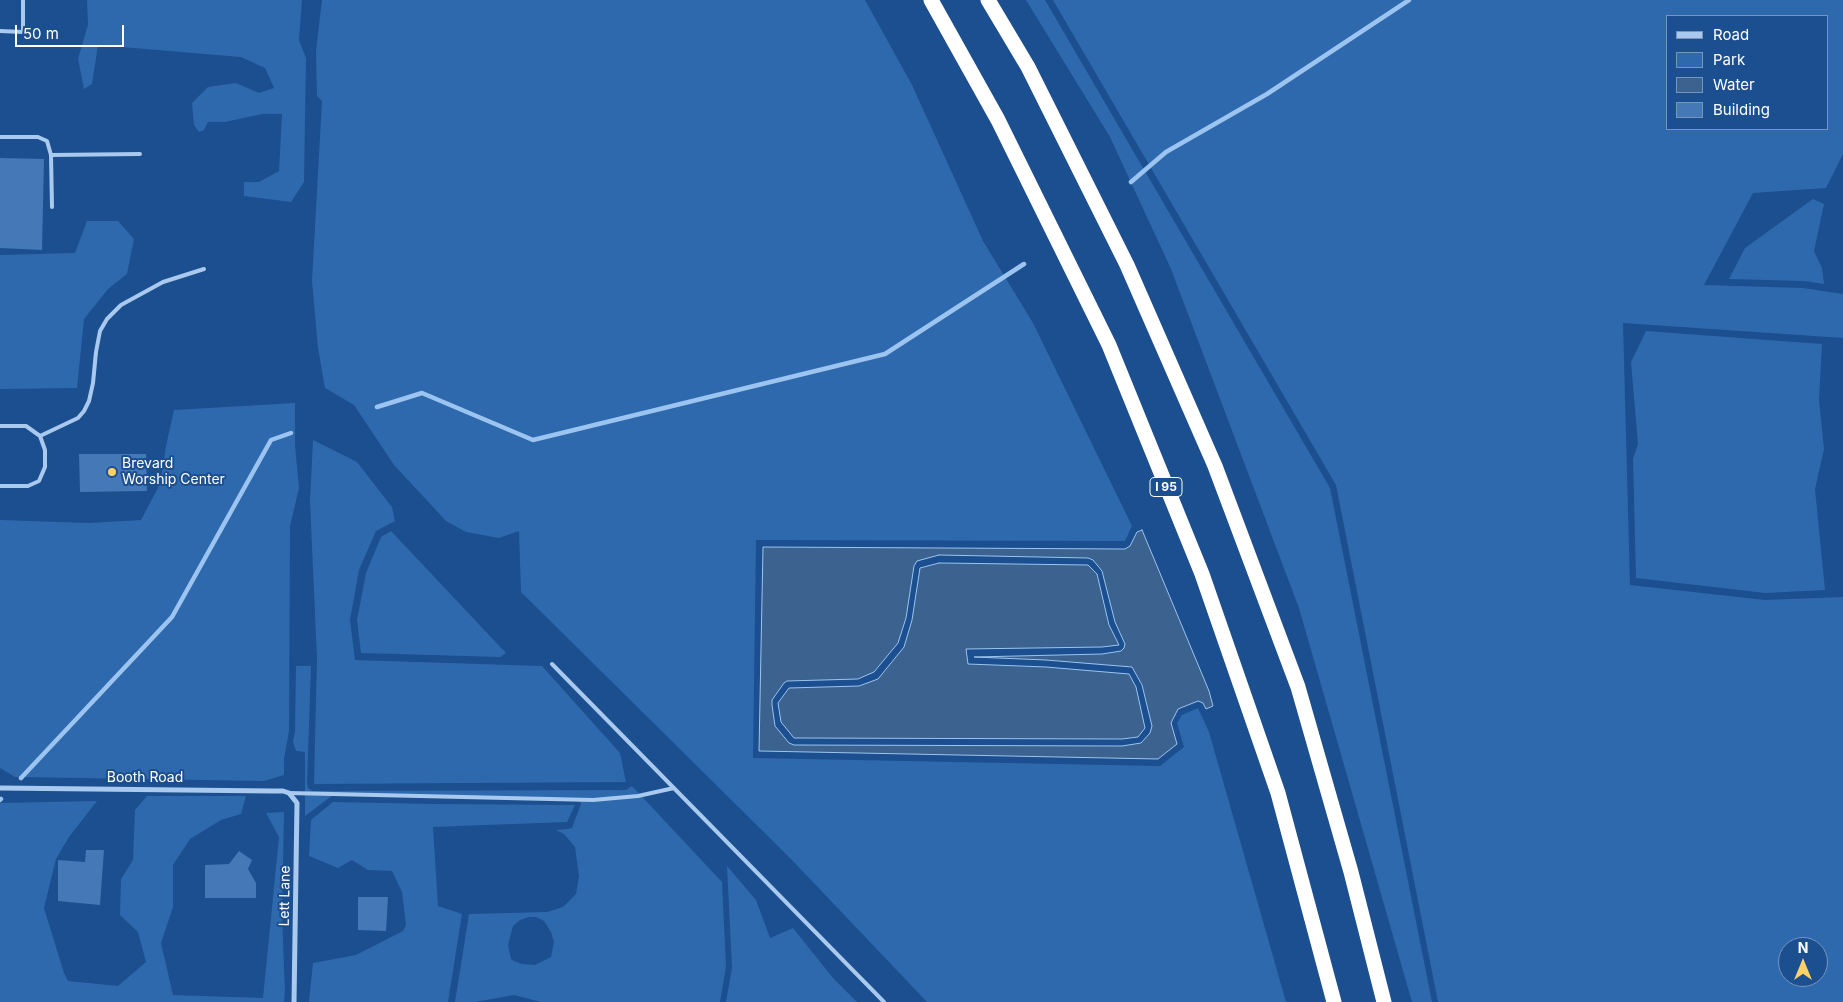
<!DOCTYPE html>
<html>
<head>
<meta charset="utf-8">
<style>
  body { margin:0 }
  #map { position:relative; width:1843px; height:1002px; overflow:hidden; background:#1b4f8f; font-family:Inter,sans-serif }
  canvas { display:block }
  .legend { position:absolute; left:1666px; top:15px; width:162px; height:115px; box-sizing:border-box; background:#1b4f8f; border:1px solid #7695bc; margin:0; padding:6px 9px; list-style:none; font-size:15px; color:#fff }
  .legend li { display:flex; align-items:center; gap:10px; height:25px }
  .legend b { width:25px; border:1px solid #7695bc }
  .north { position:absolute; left:1778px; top:937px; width:50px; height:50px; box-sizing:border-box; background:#1b4f8f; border:1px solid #7695bc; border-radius:50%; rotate:0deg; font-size:14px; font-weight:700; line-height:20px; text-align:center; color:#fff }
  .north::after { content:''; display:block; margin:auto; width:18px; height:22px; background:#ffd166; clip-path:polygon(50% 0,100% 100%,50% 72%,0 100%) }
  .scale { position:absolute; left:15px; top:25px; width:109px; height:22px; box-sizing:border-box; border:2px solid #fff; border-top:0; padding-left:6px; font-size:15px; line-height:18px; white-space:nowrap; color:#fff; -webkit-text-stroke:4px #1b4f8f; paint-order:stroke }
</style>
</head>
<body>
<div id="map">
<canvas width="1843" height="1002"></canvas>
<ul class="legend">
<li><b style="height:6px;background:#a9c9ee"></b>Road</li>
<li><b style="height:14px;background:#2e69ad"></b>Park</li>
<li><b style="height:14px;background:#3c6290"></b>Water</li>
<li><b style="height:14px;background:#4478b7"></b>Building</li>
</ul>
<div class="north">N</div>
<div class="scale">50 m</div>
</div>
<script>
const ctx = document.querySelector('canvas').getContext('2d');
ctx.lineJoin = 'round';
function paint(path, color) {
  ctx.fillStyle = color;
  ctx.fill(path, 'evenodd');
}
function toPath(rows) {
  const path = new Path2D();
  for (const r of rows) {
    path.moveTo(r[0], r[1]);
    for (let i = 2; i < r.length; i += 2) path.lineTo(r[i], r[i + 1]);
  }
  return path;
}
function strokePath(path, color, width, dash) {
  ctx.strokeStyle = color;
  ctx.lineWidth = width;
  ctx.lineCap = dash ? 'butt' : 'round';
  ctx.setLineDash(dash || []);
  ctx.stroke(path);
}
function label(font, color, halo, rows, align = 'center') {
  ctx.font = font + ' Inter,sans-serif';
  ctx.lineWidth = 4;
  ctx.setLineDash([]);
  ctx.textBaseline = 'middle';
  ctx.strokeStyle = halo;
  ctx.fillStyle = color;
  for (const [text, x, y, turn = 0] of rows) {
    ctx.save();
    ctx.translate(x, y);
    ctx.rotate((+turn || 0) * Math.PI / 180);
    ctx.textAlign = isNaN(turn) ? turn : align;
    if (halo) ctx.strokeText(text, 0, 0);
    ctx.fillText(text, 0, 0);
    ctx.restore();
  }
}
paint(toPath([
  [87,0,302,0,299,40,306,58,304,182,291,202,244,196,244,182,259,182,279,171,282,114,262,114,225,122,208,122,204,130,199,132,194,125,192,103,208,87,236,83,259,93,274,88,265,68,241,57,98,45,92,84,84,89,78,59,88,25],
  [322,0,865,0,912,85,983,241,1033,323,1132,526,1125,541,756,540,753,758,1160,766,1184,747,1177,723,1182,715,1198,708,1209,732,1286,1002,927,1002,791,859,521,592,519,531,499,538,466,532,446,521,394,465,354,405,325,388,318,348,312,281,322,101,317,96,316,50],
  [1026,0,1045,0,1330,488,1432,1002,1412,1002,1299,608,1171,269,1110,137],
  [1053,0,1843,0,1843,154,1826,188,1753,193,1704,285,1803,288,1843,294,1843,338,1623,323,1630,585,1765,600,1843,597,1843,1002,1438,1002,1336,485],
  [1667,16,1827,16,1827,129,1667,129],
  [1788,947,1818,947,1818,977,1788,977],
  [1813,199,1824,204,1814,251,1822,268,1824,284,1804,281,1729,279,1745,248],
  [87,221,118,221,134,239,127,274,108,289,84,319,77,388,0,389,0,255,75,253],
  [1646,331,1822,344,1819,400,1824,449,1815,489,1825,590,1765,593,1636,578,1633,459,1638,444,1631,362],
  [295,403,295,445,299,488,290,526,289,731,284,759,284,775,264,781,15,777,0,768,0,520,89,523,141,520,160,484,166,446,174,410],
  [313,440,357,462,392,507,395,521,376,531,359,570,350,620,355,660,542,666,620,753,626,782,314,784,317,659,310,501],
  [391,531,506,653,500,657,361,653,357,620,366,573,381,537],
  [296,666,311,666,307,783,308,788,312,791,626,790,632,786,722,882,726,967,720,1002,541,1002,514,995,475,1002,455,1002,469,914,547,912,563,907,576,894,579,876,575,847,564,834,556,830,567,829,572,828,581,804,579,800,333,795,305,816,305,752,296,751,293,742,295,731],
  [529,917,536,917,544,921,551,932,554,942,551,957,535,965,522,964,514,961,511,959,508,945,513,926,520,920],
  [147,796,246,796,241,814,221,820,190,839,173,865,173,907,161,943,173,995,263,998,279,837,266,813,284,812,282,917,285,991,284,1002,0,1002,0,803,97,801,69,837,56,859,44,908,64,973,68,981,118,986,146,962,138,932,120,915,121,879,133,860,135,810],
  [333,802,434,804,575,805,567,822,433,827,438,906,462,914,448,1002,309,1002,313,963,356,955,403,931,406,925,402,892,392,871,368,870,352,860,338,868,309,856,311,820],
  [727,866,756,900,770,938,793,928,833,978,857,1002,726,1002,732,968]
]), '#2e69ad');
const water = toPath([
  [1142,530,1209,691,1213,706,1206,709,1203,703,1198,701,1178,709,1171,723,1177,744,1158,759,759,751,763,547,1125,549,1130,546,1137,532,1142,530],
  [939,555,1088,558,1093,560,1102,571,1115,622,1125,644,1124,648,1121,651,1102,654,974,657,1046,660,1132,667,1142,685,1152,726,1150,733,1141,743,1122,746,794,745,789,743,775,726,772,705,772,700,784,683,787,681,858,679,874,672,898,643,906,618,914,566,917,561,939,555],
  [939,563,1088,565,1097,574,1109,625,1119,645,1102,647,966,649,968,664,1046,667,1129,674,1136,687,1145,728,1138,737,1122,739,794,738,781,722,778,703,789,688,859,686,878,679,904,647,912,620,920,568,939,563]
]);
paint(water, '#3c6290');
strokePath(water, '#9cc4f0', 1);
strokePath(toPath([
  [1131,182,1166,152,1267,94,1409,0],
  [377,407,422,393,533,440,885,354,1024,264],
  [21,778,172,617,271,440,291,433],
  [0,800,1,799]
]), '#9cc4f0', 4.5);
paint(toPath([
  [0,158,44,159,42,250,0,248],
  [79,454,146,454,147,491,80,492],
  [86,850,104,850,100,905,58,901,58,860,85,862],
  [239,851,252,860,248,869,256,883,256,898,205,898,205,865,229,864],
  [358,897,388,897,386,931,358,930]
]), '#4478b7');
strokePath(toPath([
  [0,31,23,32,23,0],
  [0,137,38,137,47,141,51,155,52,207],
  [51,155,140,154],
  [0,426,26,426,40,436,45,450,45,467,39,481,28,486,0,486],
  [40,436,78,418,84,411,89,401,93,383,96,352,100,331,107,319,121,305,163,282,204,269],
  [552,664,884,1002],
  [289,793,593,800,638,796,674,788]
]), '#a9c9ee', 4);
strokePath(toPath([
  [0,788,272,791,283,791,289,793,297,803,294,1002]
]), '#a9c9ee', 5);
strokePath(toPath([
  [931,0,998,120,1109,345,1202,574,1278,793,1334,1002],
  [988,0,1028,67,1127,265,1215,466,1298,687,1351,872,1384,1002]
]), '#fff', 15);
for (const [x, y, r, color] of [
  [112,472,5,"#ffd166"]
]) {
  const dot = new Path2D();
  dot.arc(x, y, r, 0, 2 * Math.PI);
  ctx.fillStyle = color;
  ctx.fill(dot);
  strokePath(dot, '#1b4f8f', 2);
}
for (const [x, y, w] of [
  [1166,487,32]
]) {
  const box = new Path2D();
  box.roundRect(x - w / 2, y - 9.5, w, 19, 4);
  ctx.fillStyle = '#1b4f8f';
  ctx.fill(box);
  strokePath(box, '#fff', 1);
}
label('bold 12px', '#fff', null, [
  ["I 95",1166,487]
]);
label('14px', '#fff', '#1b4f8f', [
  ["Brevard",122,464],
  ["Worship Center",122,480]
], 'left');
label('14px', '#fff', '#1b4f8f', [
  ["Booth Road",145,778],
  ["Lett Lane",285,896,-89]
]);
</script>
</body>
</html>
